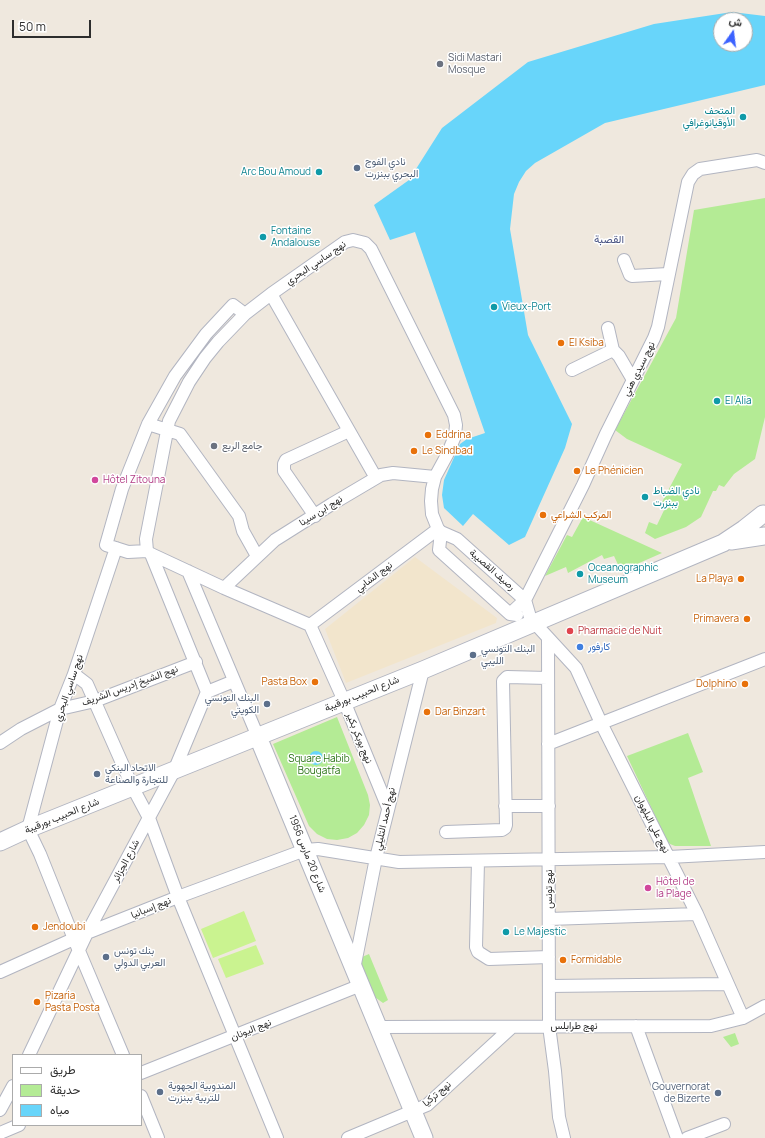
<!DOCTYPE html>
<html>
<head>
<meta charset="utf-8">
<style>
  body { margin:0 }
  #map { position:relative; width:765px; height:1138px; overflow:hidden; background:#efe8de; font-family:Manrope,Vazirmatn,sans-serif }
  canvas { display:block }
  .legend { position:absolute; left:12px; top:1054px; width:130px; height:72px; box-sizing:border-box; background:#fff; border:1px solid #ababab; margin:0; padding:5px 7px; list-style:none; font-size:12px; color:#2d2d2d }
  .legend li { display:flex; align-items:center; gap:8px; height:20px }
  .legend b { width:20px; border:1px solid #ababab }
  .north { position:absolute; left:713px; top:12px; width:40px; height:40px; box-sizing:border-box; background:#fff; border:1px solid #ababab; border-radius:50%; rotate:14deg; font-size:11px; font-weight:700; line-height:16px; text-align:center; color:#2d2d2d }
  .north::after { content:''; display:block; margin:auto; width:14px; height:18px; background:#3b62ff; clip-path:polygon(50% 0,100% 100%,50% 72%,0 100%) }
  .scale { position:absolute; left:12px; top:20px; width:79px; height:18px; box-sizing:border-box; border:2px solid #2d2d2d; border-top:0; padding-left:5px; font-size:12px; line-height:14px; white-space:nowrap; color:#2d2d2d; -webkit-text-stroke:3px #fff; paint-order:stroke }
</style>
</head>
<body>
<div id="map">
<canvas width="765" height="1138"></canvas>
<ul class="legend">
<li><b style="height:5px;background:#fff"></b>طريق</li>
<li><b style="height:11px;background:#b4eb95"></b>حديقة</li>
<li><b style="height:11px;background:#68d5fa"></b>مياه</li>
</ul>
<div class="north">ش</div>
<div class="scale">50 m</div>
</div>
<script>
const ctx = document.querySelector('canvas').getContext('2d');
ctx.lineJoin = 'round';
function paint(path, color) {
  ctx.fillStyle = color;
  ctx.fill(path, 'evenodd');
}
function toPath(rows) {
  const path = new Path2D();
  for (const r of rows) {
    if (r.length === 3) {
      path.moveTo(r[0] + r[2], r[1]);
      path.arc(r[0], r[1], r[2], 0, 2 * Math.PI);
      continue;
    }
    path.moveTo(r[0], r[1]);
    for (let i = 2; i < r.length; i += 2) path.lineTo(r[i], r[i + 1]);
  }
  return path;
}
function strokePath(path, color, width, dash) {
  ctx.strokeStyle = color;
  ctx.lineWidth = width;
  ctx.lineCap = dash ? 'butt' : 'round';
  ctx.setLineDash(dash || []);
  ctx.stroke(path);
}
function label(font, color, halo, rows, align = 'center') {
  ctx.font = font + ' Manrope,Vazirmatn,sans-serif';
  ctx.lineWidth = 3;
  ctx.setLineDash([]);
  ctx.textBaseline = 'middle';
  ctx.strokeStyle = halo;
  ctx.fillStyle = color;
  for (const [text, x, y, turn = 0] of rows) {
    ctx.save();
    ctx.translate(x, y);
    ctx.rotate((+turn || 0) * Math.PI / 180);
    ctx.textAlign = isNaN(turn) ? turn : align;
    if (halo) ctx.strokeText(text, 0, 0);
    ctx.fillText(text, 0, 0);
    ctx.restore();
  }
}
paint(toPath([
  [415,557,497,618,496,623,346,683,325,629]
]), '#f2e5cc');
paint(toPath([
  [765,198,765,417,755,459,734,474,724,487,719,485,716,491,713,491,701,517,686,527,655,539,645,533,649,522,657,525,666,506,661,504,682,464,627,439,615,430,676,318,694,210],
  [583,517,662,553,621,571,614,556,604,559,602,555,568,573,566,567,545,576,567,535,572,537],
  [337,717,368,795,370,805,369,815,364,825,357,833,348,838,337,840,327,839,317,834,309,826,273,744],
  [688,733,703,772,688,778,711,846,675,846,670,844,667,841,627,756],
  [369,954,388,1000,383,1003,372,995,361,964,362,957],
  [735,1033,739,1044,731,1047,723,1037]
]), '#b4eb95');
paint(toPath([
  [244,911,256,941,213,958,201,929],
  [256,945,264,964,226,978,218,959]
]), '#caf390');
paint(toPath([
  [732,12,765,16,765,85,605,123,535,163,526,171,519,182,514,194,510,229,528,335,572,424,565,448,525,537,509,545,473,514,463,526,444,508,442,495,444,480,460,444,467,439,485,433,415,232,390,240,374,205,409,180,442,128,528,62,654,24],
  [721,20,745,20,745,44,721,44],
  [316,758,7]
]), '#68d5fa');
const street = toPath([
  [624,260,630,275,632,276,668,274],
  [271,294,376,478],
  [608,328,613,350,619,356,633,380],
  [572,370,613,350],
  [148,424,180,434,239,516,243,531,257,556],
  [315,516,284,471,284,464,286,460,349,431],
  [441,532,439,550,510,614,517,615],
  [116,548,74,674,60,709,28,829,40,854,74,939,123,1055],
  [147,551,128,552,106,545,122,489,148,424,175,376,206,334,233,305,245,314],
  [151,554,207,692],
  [188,571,258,737],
  [224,588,275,540,332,504,381,475,393,473,435,477],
  [510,614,525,600,583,485,606,434,654,338,658,327,688,182,693,174,700,169,757,160,765,163],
  [530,618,576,668,601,723,697,914,743,1018],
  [310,625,224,588,151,554,147,551,146,539,169,421,189,382,205,358,218,342,245,314,271,294,345,242,353,240,365,243,371,249,454,415,456,425,455,436,447,455,435,477,432,489,431,501,432,514,438,529,441,532,457,539,525,600,530,617],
  [310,625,344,701,388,808],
  [310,625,438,529],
  [548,638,549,1026,555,1071,559,1117,564,1138],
  [74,674,87,684,133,788,149,818,178,897,277,1138],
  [0,743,21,729,60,709,95,701,196,662],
  [548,744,765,659],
  [505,806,549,806],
  [446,832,502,830,505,828,506,825,503,681,507,677,548,678],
  [478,861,476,947,478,952,489,959,549,957],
  [549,919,697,914],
  [354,969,376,858,423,670],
  [0,972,87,933,178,897,305,850,318,849,399,862,669,857,765,852],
  [549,986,727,984],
  [636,1026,677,1138],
  [379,1027,711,1026,743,1018,765,1006],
  [29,1055,87,933,174,771,207,692,234,681],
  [141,1073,361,985],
  [141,1096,158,1138],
  [0,1110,13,1086],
  [0,1133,19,1125],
  [348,1138,427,1105,512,1027],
  [687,1138,724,1124]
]);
const secondary = toPath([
  [731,541,765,536],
  [258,737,424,1138],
  [0,842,28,829,423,670,723,543,744,529,763,514]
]);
strokePath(street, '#b2b5c1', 14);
strokePath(secondary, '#b2b5c1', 19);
strokePath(street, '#fff', 12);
strokePath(secondary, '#fff', 17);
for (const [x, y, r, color] of [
  [440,64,4,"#6b7280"],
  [743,117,4,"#0f9aa8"],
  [357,168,4,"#5c6f8a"],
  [319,172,4,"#0f9aa8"],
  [263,237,4,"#0f9aa8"],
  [494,307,4,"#0f9aa8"],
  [561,343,4,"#e8710a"],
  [717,401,4,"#0f9aa8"],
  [428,435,4,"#e8710a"],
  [214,446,4,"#6b7280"],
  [414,451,4,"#e8710a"],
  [577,471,4,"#e8710a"],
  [95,480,4,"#d1479c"],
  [645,497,4,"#0f9aa8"],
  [543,515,4,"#e8710a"],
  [580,574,4,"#0f9aa8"],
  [741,579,4,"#e8710a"],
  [747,619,4,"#e8710a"],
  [570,631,4,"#e0444e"],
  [580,647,4,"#3f7fe0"],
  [473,655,4,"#5c6f8a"],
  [315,682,4,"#e8710a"],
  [745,684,4,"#e8710a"],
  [267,704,4,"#5c6f8a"],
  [427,712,4,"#e8710a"],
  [97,774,4,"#5c6f8a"],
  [648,888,4,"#d1479c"],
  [35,927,4,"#e8710a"],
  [506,932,4,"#0f9aa8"],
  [106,957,4,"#5c6f8a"],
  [563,960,4,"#e8710a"],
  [37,1002,4,"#e8710a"],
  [160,1092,4,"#5c6f8a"],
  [718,1093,4,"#5c6f8a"]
]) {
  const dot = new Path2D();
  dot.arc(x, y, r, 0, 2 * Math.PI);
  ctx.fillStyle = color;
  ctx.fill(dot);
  strokePath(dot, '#fff', 1.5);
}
label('10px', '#5b616d', '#fff', [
  ["Sidi Mastari",448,58],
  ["Mosque",448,70],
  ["جامع الربع",222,446]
], 'left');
label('10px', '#0d838f', '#fff', [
  ["المتحف",735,111,"right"],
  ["الأوقيانوغرافي",735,123,"right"],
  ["Arc Bou Amoud",311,172,"right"],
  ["Fontaine",271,231],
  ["Andalouse",271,243],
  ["Vieux-Port",502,307],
  ["El Alia",725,401],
  ["نادي الضباط",653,491],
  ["ببنزرت",653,503],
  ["Oceanographic",588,568],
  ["Museum",588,580],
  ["Le Majestic",514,932]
], 'left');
label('10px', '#4e5e75', '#fff', [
  ["نادي الفوج",365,162],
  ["البحري ببنزرت",365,174],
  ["البنك التونسي",481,649],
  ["الليبي",481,661],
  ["البنك التونسي",259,698,"right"],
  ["الكويتي",259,710,"right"],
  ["الاتحاد البنكي",105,768],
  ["للتجارة والصناعة",105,780],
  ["بنك تونس",114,951],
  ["العربي الدولي",114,963],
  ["المندوبية الجهوية",168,1086],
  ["للتربية ببنزرت",168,1098],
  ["Gouvernorat",710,1087,"right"],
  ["de Bizerte",710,1099,"right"]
], 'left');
label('10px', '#2d2d2d', '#fff', [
  ["نهج ساسي البحري",316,263,-34],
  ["نهج سيدي هني",639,369,-63],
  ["نهج ابن سينا",321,511,-32],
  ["رصيف القصيبة",492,570,41],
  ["نهج الشابي",374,577,-37],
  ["نهج الشيخ إدريس الشريف",130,686,-20],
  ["نهج ساسي البحري",69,688,-71],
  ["شارع الحبيب بورقيبة",362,694,-22],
  ["نهج بوبكر بكير",359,738,68],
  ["شارع الحبيب بورقيبة",62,816,-22],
  ["نهج أحمد التليلي",385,819,-77],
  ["نهج علي البلهوان",652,824,63],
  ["شارع 20 مارس 1956",307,854,68],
  ["شارع الجزائر",126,861,-62],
  ["نهج تونس",549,889,-90],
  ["نهج إسبانيا",151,908,-22],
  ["نهج طرابلس",574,1026],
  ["نهج اليونان",251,1030,-22],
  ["نهج تركيا",437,1094,-40]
]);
label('10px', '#c56008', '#fff', [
  ["El Ksiba",569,343],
  ["Eddrina",436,435],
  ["Le Sindbad",422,451],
  ["Le Phénicien",585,471],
  ["المركب الشراعي",551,515],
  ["La Playa",733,579,"right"],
  ["Primavera",739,619,"right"],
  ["Pasta Box",307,682,"right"],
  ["Dolphino",737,684,"right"],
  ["Dar Binzart",435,712],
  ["Jendoubi",43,927],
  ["Formidable",571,960],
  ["Pizaria",45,996],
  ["Pasta Posta",45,1008]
], 'left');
label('10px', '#b23c85', '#fff', [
  ["Hôtel Zitouna",103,480],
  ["Hôtel de",656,882],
  ["la Plage",656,894]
], 'left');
label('10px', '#be3a42', '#fff', [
  ["Pharmacie de Nuit",578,631]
], 'left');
label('10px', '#366cbe', '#fff', [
  ["كارفور",588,647]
], 'left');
label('10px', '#287313', '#fff', [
  ["Square Habib",319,759],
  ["Bougatfa",319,771]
]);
label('11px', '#485383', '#fff', [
  ["القصبة",609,240]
]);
</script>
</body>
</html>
